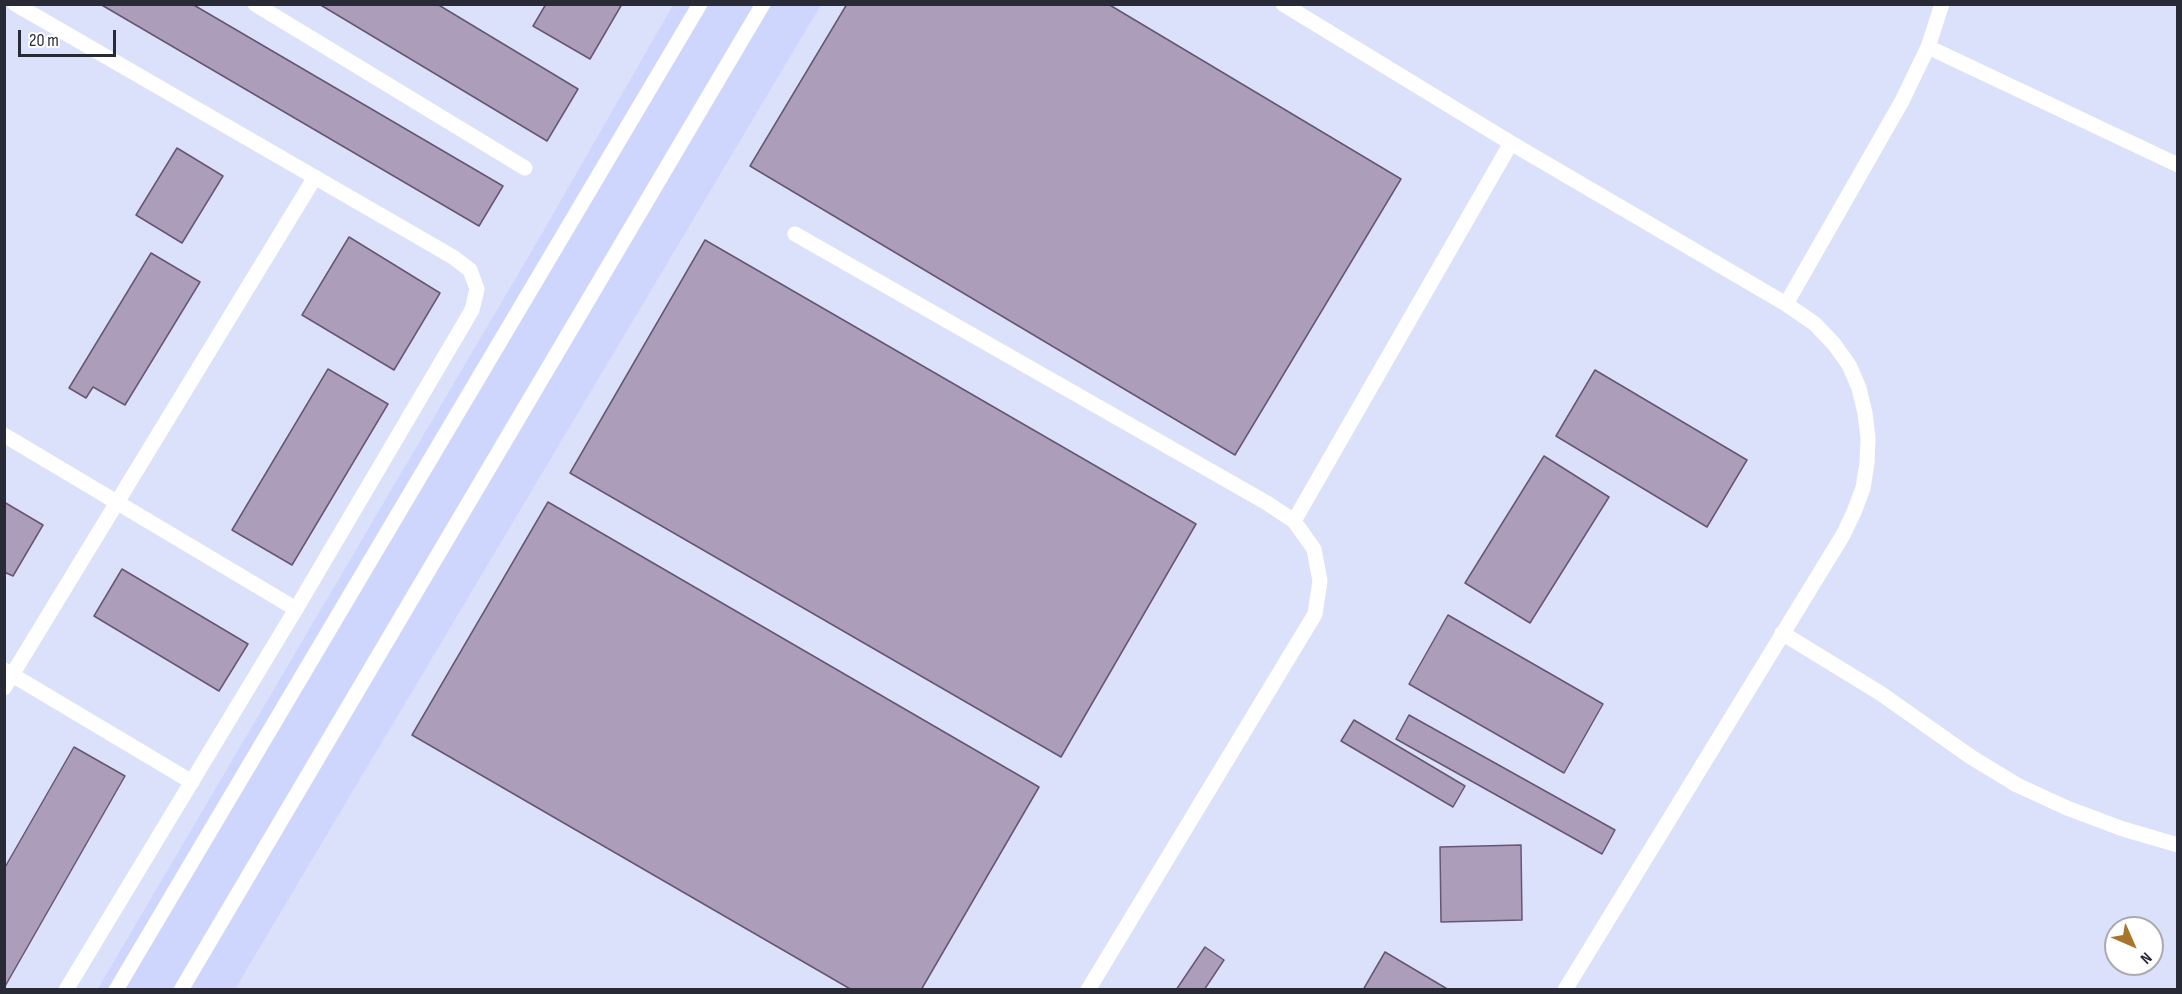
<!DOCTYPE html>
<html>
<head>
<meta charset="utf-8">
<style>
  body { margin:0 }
  #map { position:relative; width:2182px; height:994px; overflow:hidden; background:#dce1fb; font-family:"Sofia Sans Condensed",sans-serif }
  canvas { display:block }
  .frame { position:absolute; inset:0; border:6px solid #282a36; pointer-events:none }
  .north { position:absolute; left:2104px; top:916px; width:60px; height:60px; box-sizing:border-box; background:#fff; border:2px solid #a9aaaf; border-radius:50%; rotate:135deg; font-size:16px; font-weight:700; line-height:24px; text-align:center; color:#282a36 }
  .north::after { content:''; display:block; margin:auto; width:21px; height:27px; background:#a7752b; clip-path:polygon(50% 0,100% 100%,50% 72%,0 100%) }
  .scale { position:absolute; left:18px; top:30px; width:98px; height:27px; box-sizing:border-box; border:3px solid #282a36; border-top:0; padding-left:8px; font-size:18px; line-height:21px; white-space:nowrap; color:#282a36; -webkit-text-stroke:4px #fff; paint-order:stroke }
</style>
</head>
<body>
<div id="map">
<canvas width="2182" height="994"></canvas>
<div class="frame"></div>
<div class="north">N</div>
<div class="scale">20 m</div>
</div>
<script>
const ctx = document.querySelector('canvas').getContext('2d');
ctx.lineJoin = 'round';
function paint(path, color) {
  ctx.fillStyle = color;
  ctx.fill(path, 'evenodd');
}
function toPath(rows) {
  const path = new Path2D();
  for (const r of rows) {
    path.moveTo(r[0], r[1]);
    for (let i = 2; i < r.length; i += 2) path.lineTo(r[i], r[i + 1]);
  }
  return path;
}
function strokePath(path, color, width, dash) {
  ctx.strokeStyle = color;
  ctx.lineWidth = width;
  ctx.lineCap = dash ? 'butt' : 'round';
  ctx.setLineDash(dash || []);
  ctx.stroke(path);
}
paint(toPath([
  [673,5,821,5,235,989,97,990,541,235]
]), '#cfd6fd');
const building = toPath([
  [100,4,192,4,503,186,479,226,100,4],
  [319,4,437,4,578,89,547,141,319,4],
  [546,4,622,4,590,59,533,26,546,4],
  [847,4,1108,4,1401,179,1235,455,750,166,847,4],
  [177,148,223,176,182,243,136,215,177,148],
  [349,237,440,293,394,370,302,315,349,237],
  [705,240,1196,524,1061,757,570,473,705,240],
  [151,253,200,282,125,405,93,387,86,398,69,388,151,253],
  [328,369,388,404,292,565,232,530,328,369],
  [1595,370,1747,460,1707,527,1556,436,1595,370],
  [1544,456,1609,497,1530,623,1465,583,1544,456],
  [4,502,43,525,13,576,4,572,4,502],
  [548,502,1039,787,921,990,852,990,412,735,548,502],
  [122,569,248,644,219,691,94,616,122,569],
  [1448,615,1603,704,1564,773,1409,684,1448,615],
  [1409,715,1615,830,1602,854,1396,739,1409,715],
  [1354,720,1465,786,1453,807,1341,741,1354,720],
  [74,747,125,776,4,988,4,869,74,747],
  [1521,845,1522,920,1441,922,1440,847,1521,845],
  [1205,947,1224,960,1204,990,1176,990,1205,947],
  [1385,952,1449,990,1363,990,1385,952]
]);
paint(building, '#ac9dba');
strokePath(building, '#655772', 1.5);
strokePath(toPath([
  [15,4,453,257,470,270,477,289,472,310,296,609,66,990],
  [255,4,525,168],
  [1283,4,1511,143,1786,304,1815,324,1834,344,1849,365,1859,388,1865,413,1868,438,1867,463,1863,488,1854,512,1843,535,1565,990],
  [1928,47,2178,165],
  [795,234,1267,503,1294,521,1314,549,1320,581,1315,614,1088,990],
  [1786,304,1902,101,1928,47,1942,4],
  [4,435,296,609],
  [1294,521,1511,143],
  [1782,633,1880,693,1971,757,2017,785,2067,808,2123,829,2178,845],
  [4,670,192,782],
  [4,688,315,177],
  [116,990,700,4],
  [181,990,763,4]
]), '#fff', 15);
</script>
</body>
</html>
